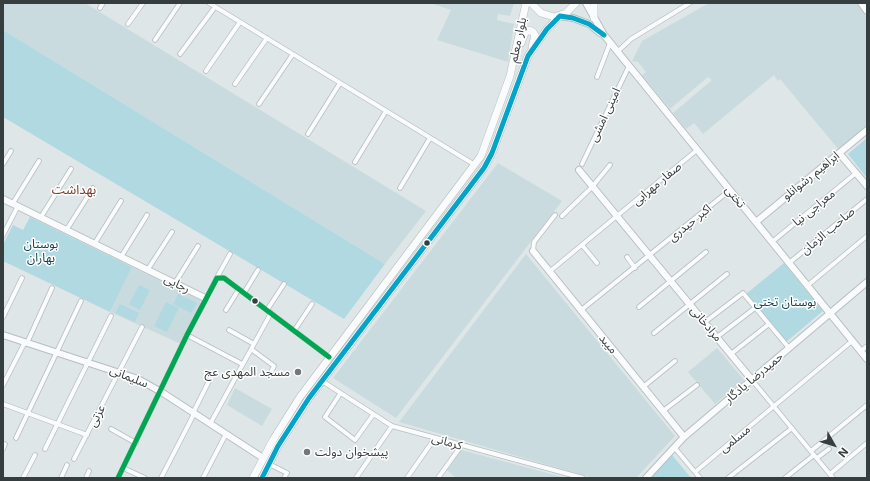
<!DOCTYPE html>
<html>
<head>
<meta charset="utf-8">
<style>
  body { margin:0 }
  #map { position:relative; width:870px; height:481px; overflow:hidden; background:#dee6e8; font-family:Inter,sans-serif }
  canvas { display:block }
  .frame { position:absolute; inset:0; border:4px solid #363d3e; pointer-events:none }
  .north { position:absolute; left:814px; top:425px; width:40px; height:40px; -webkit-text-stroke:3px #fff; paint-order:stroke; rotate:129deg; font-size:11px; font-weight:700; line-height:16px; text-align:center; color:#363d3e }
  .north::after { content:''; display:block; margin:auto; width:14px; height:18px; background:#363d3e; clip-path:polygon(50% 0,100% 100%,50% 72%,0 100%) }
</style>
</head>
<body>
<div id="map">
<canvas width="870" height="481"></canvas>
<div class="frame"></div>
<div class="north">N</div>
</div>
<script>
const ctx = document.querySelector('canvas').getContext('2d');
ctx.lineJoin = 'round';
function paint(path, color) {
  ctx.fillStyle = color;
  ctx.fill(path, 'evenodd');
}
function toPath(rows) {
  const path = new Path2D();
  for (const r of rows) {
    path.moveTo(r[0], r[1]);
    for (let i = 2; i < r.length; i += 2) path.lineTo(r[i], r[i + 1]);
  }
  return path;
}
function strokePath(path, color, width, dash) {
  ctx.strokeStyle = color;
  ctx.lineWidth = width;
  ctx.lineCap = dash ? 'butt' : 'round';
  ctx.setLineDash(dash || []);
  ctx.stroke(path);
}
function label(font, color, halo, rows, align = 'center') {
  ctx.font = font + ' Inter,"Noto Sans Arabic",sans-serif';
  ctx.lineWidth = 3;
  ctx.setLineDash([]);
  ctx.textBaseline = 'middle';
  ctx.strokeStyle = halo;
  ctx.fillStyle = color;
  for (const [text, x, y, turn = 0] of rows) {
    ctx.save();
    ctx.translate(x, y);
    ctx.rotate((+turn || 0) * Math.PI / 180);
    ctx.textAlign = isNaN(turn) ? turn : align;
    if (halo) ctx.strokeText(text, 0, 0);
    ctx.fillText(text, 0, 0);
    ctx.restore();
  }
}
paint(toPath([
  [3,3,85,3,426,211,385,264,3,30],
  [430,3,514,3,510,16,498,14,497,20,514,24,508,62,437,40,451,10],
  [709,3,856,3,867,18,867,127,839,150,780,79,778,81,774,75,703,134,694,123,686,129,673,113,712,80,708,77,670,109,642,75,646,72,638,62,632,61,642,41],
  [498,163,562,201,396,418,333,378],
  [526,254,675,436,636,478,593,478,399,422],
  [132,267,200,300,201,305,181,344,110,312],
  [717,348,744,380,715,404,688,372],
  [235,388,272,409,262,426,227,405],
  [461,450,566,478,456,478,447,470]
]), '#cadbdf');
paint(toPath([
  [3,30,385,264,344,319,3,117],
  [867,138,867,178,848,154],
  [30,217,132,267,110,312,3,261,3,245,13,225,23,230],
  [784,263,823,311,786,342,746,294],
  [139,285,150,290,140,310,129,304],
  [178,294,197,303,191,313,173,304],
  [166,302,179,308,167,332,154,326],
  [120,304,139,313,135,322,115,313],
  [672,455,691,478,650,478]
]), '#b0d9e2');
const street = toPath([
  [209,3,475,165],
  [100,8,103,3],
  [128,24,143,3],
  [155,40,180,3],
  [617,52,631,39,690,3],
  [180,54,215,7],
  [206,71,240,22],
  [597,77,610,43],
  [235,84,267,38],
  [259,104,293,54],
  [308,134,340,83],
  [355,162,386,111],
  [3,164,11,151],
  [582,164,629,66],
  [400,188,430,138],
  [13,203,39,161],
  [562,216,592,187,610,165],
  [41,217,71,169],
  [67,229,93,188],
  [3,235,18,206],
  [772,242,856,173],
  [95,243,121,201],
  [582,245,597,263],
  [533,251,534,242,555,215],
  [121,257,147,215],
  [627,257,635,268],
  [789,263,867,199],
  [148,269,172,232],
  [549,272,697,150],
  [216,279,230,254],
  [175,283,198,246],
  [807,286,867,236],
  [244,293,258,270],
  [639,307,706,252],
  [226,310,239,289],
  [267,310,284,284],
  [580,311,730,190],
  [3,317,22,278],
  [705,322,743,293,789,348],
  [229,330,254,344],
  [294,331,312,304],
  [654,333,727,274],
  [187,335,242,364],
  [717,337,755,308],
  [27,343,52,288],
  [251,349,274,366,271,372],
  [861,351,867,346],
  [731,354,769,324],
  [752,380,833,478],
  [322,381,392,426,583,478],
  [3,385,25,342],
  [643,387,675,361],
  [340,394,325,417,355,440,373,415],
  [3,404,87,435],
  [663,411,697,385],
  [193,413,209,381],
  [210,424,271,313],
  [111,429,136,443],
  [16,438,81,301],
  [674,447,700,478],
  [3,449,5,444],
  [45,449,111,316],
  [811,451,867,405],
  [817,458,829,449],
  [74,459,142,327],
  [269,464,287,473,284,478],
  [123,468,145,478],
  [695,472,852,341],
  [830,474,867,443],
  [23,478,35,455],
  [61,478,67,465],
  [86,478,89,471],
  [118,478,187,335,217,278,224,278,329,357],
  [161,478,194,414],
  [203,478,226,434],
  [356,478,392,426],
  [407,478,435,438],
  [438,478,461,446],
  [728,478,792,428],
  [785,478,814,455]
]);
const secondary = toPath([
  [586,3,604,35,867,359],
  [861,3,867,11],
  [560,16,573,18,589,24,600,33],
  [839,153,867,186],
  [579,170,752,380],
  [3,199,205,298],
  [756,222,867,130],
  [533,251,684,437],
  [3,335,138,379,163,393,263,458],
  [646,478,684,437,867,282]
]);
const primary = toPath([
  [531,3,541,13,554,17,566,13,576,3],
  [594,18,594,3],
  [521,43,525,33,529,30,533,32,535,35,532,47],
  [253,478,273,440,300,397,481,156,510,76,526,3],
  [262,478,278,446,309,398,484,168,492,153,528,56,547,29,560,16]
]);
strokePath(street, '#b8bebf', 5.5);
strokePath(secondary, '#b8bebf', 8);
strokePath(primary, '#b8bebf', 8);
strokePath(street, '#fafbfc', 4);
strokePath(secondary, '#fafbfc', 6);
strokePath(primary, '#fafbfc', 7);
strokePath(toPath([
  [262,478,278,446,309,398,484,168,492,153,528,56,547,29,560,16,573,18,589,24,604,35]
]), '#03a4c7', 5);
strokePath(toPath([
  [118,478,187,335,217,278,224,278,329,357]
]), '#00a651', 5);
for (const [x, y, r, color] of [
  [427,243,3.5,"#363d3e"],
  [255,301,3.5,"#363d3e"],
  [298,372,4,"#71787a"],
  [307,452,4,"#71787a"]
]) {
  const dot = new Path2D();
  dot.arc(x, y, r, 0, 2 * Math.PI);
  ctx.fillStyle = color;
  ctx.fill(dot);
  strokePath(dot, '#fff', 1.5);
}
label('12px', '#363d3e', '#fff', [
  ["بلوار معلم",518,40,-78],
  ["امینی امشی",605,115,-65],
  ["ابراهیم رشوانلو",811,176,-39],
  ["صفار مهرابی",657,184,-40],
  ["تختی",735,197,51],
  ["معراجی نیا",814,208,-39],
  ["اکبر حیدری",690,223,-39],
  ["صاحب الزمان",828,231,-40],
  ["رجایی",177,284,26],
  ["مرادخانی",706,324,50],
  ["میبد",608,344,50],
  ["سلیمانی",129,377,22],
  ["حمیدرضا یادگار",754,378,-40],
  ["عزتی",97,416,-63],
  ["مسلمی",735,439,-39],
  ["کرمانی",447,442,16]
]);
label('12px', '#0f444e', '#fff', [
  ["بوستان",41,244],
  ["بهاران",41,258],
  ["بوستان تختی",785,302]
]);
label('12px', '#363d3e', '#fff', [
  ["مسجد المهدی عج",290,372],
  ["پیشخوان دولت",315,452,"left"]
], 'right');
label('13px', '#7f3a2c', '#fff', [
  ["بهداشت",74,190]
]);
</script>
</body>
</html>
